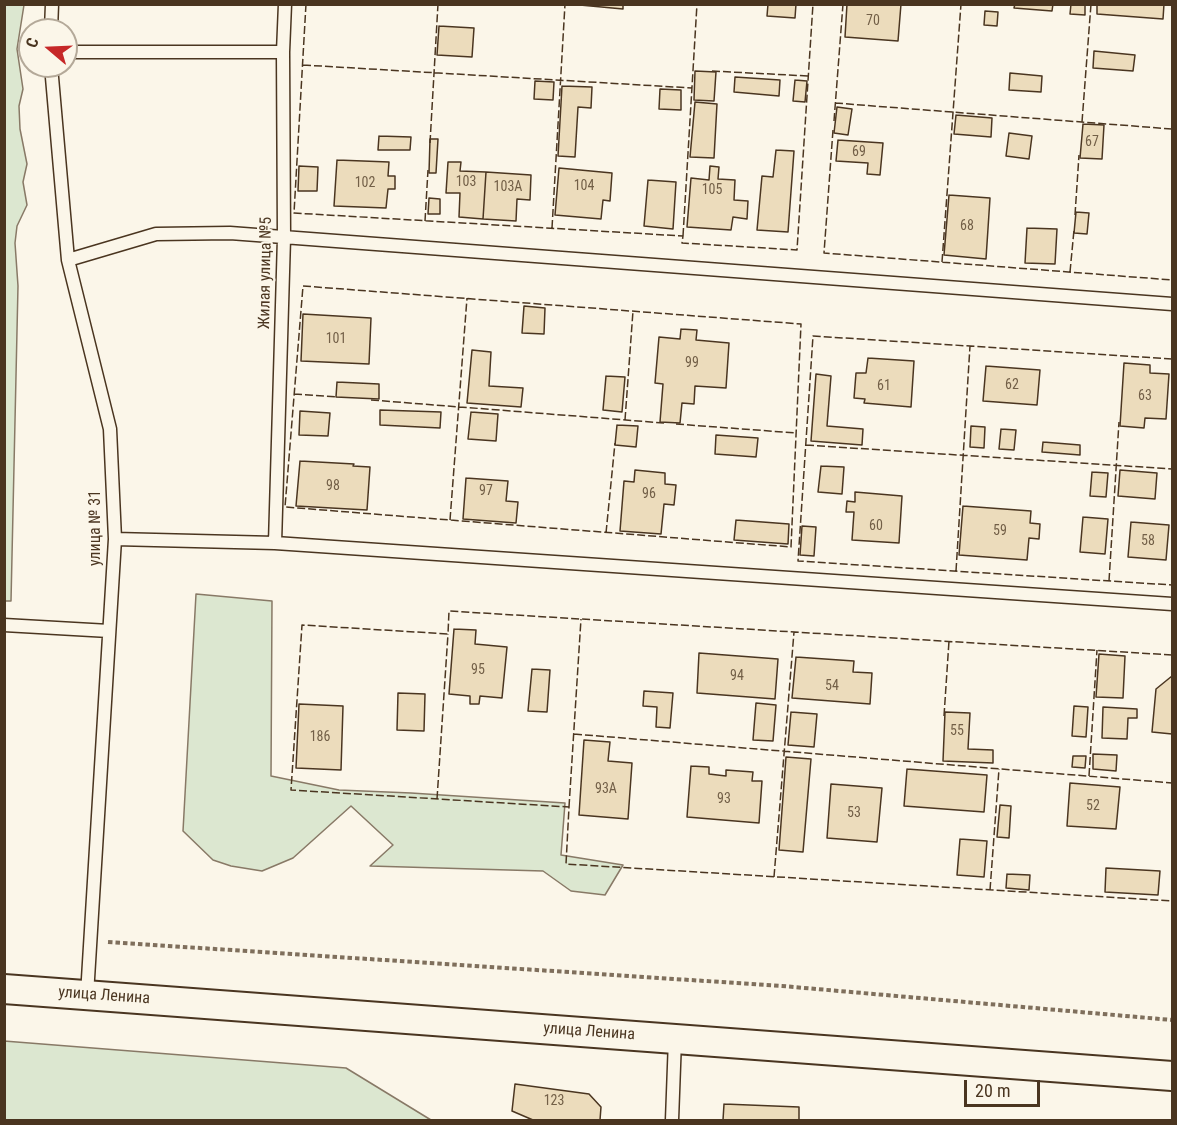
<!DOCTYPE html>
<html>
<head>
<meta charset="utf-8">
<style>
  body { margin:0 }
  #map { position:relative; width:1177px; height:1125px; overflow:hidden; background:#fbf6e9; font-family:"Roboto Condensed",sans-serif }
  canvas { display:block }
  .frame { position:absolute; inset:0; border:6px solid #4a3520; pointer-events:none }
  .north { position:absolute; left:18px; top:18px; width:60px; height:60px; box-sizing:border-box; background:#fbf6e9; border:2px solid #b4a999; border-radius:50%; rotate:289deg; font-size:16px; font-weight:700; line-height:24px; text-align:center; color:#4a3520 }
  .north::after { content:''; display:block; margin:auto; width:21px; height:27px; background:#c62828; clip-path:polygon(50% 0,100% 100%,50% 72%,0 100%) }
  .scale { position:absolute; left:964px; top:1080px; width:76px; height:27px; box-sizing:border-box; border:3px solid #4a3520; border-top:0; padding-left:8px; font-size:18px; line-height:21px; white-space:nowrap; color:#4a3520; -webkit-text-stroke:4px #fbf6e9; paint-order:stroke }
</style>
</head>
<body>
<div id="map">
<canvas width="1177" height="1125"></canvas>
<div class="frame"></div>
<div class="north">С</div>
<div class="scale">20 m</div>
</div>
<script>
const ctx = document.querySelector('canvas').getContext('2d');
ctx.lineJoin = 'round';
function paint(path, color) {
  ctx.fillStyle = color;
  ctx.fill(path, 'evenodd');
}
function toPath(rows) {
  const path = new Path2D();
  for (const r of rows) {
    path.moveTo(r[0], r[1]);
    for (let i = 2; i < r.length; i += 2) path.lineTo(r[i], r[i + 1]);
  }
  return path;
}
function strokePath(path, color, width, dash) {
  ctx.strokeStyle = color;
  ctx.lineWidth = width;
  ctx.lineCap = dash ? 'butt' : 'round';
  ctx.setLineDash(dash || []);
  ctx.stroke(path);
}
function label(font, color, halo, rows, align = 'center') {
  ctx.font = font + ' "Roboto Condensed",sans-serif';
  ctx.lineWidth = 4.5;
  ctx.setLineDash([]);
  ctx.textBaseline = 'middle';
  ctx.strokeStyle = halo;
  ctx.fillStyle = color;
  for (const [text, x, y, turn = 0] of rows) {
    ctx.save();
    ctx.translate(x, y);
    ctx.rotate((+turn || 0) * Math.PI / 180);
    ctx.textAlign = isNaN(turn) ? turn : align;
    if (halo) ctx.strokeText(text, 0, 0);
    ctx.fillText(text, 0, 0);
    ctx.restore();
  }
}
const green = toPath([
  [4,5,24,5,17,49,23,89,19,106,20,129,27,164,23,182,27,205,17,226,15,243,18,286,11,601,4,601,4,5],
  [196,594,272,601,271,776,339,790,411,793,565,803,561,855,623,865,605,895,571,891,543,871,370,866,393,845,351,806,293,858,262,871,231,866,213,860,183,831,196,594],
  [4,1041,346,1068,431,1120,5,1120,4,1041]
]);
paint(green, '#dce7d0');
strokePath(green, '#887966', 1.5);
const building = toPath([
  [569,4,623,4,623,9,569,4],
  [768,4,796,4,795,18,767,16,768,4],
  [847,4,901,4,898,41,845,37,847,4],
  [1015,4,1053,4,1052,11,1014,8,1015,4],
  [1071,4,1085,4,1085,15,1070,14,1071,4],
  [1097,4,1164,4,1163,19,1097,14,1097,4],
  [985,11,998,12,997,26,984,25,985,11],
  [439,26,474,28,472,57,437,55,439,26],
  [1094,51,1135,55,1133,71,1093,68,1094,51],
  [695,71,716,72,714,101,694,100,695,71],
  [1010,73,1042,76,1041,92,1009,90,1010,73],
  [735,77,780,80,779,96,734,92,735,77],
  [795,80,807,81,805,102,793,101,795,80],
  [535,81,554,82,553,100,534,99,535,81],
  [562,86,592,87,591,108,578,107,575,157,558,156,562,86],
  [660,89,681,90,681,110,659,109,660,89],
  [695,102,717,104,714,158,690,157,695,102],
  [837,107,852,109,848,135,834,133,837,107],
  [956,115,992,118,991,137,954,134,956,115],
  [1083,124,1104,125,1102,159,1080,158,1083,124],
  [1009,133,1032,136,1029,159,1006,156,1009,133],
  [379,136,411,137,410,150,378,150,379,136],
  [430,139,438,139,436,173,429,173,430,139],
  [838,140,883,143,880,175,867,174,868,163,836,161,838,140],
  [776,150,794,151,788,232,757,230,762,176,773,177,776,150],
  [337,160,389,162,388,176,395,176,395,189,388,189,386,208,334,206,337,160],
  [448,162,461,162,460,171,486,172,483,219,459,217,460,193,446,193,448,162],
  [299,166,318,167,317,191,298,191,299,166],
  [710,166,719,167,718,179,735,180,734,200,748,201,747,219,733,217,731,230,687,227,691,178,709,180,710,166],
  [559,168,612,173,610,201,603,200,601,219,555,215,559,168],
  [486,172,531,175,530,200,517,199,516,221,483,219,486,172],
  [648,180,676,182,673,229,644,226,648,180],
  [949,195,990,198,986,259,944,255,949,195],
  [429,198,440,199,440,214,428,214,429,198],
  [1076,212,1089,213,1087,234,1074,233,1076,212],
  [1027,228,1057,229,1055,264,1025,263,1027,228],
  [524,306,545,308,544,334,522,333,524,306],
  [303,314,371,318,369,364,301,361,303,314],
  [681,329,697,330,696,340,729,343,726,388,695,386,694,404,682,403,680,423,660,422,663,384,655,383,659,337,680,339,681,329],
  [472,350,491,352,489,386,523,388,521,407,467,403,472,350],
  [868,358,914,361,911,407,864,403,865,399,854,398,856,373,866,373,868,358],
  [1124,363,1150,365,1150,373,1169,374,1166,419,1145,418,1144,428,1120,426,1124,363],
  [986,366,1040,370,1037,405,983,401,986,366],
  [816,374,831,376,827,426,863,429,862,445,811,441,816,374],
  [606,376,625,377,622,412,603,410,606,376],
  [337,382,379,384,379,399,336,397,337,382],
  [380,410,441,412,440,428,380,425,380,410],
  [300,411,330,413,328,436,299,435,300,411],
  [471,412,498,414,496,441,468,439,471,412],
  [617,425,638,426,636,447,615,445,617,425],
  [971,426,985,427,984,448,970,447,971,426],
  [1001,429,1016,430,1014,450,999,449,1001,429],
  [716,435,758,438,756,457,715,454,716,435],
  [1043,442,1080,445,1080,455,1042,452,1043,442],
  [300,461,354,464,353,466,370,467,367,510,296,506,300,461],
  [821,466,844,467,842,494,818,492,821,466],
  [635,470,665,473,665,484,676,485,674,505,664,504,661,534,620,531,624,481,634,482,635,470],
  [1120,470,1157,473,1155,499,1118,496,1120,470],
  [1092,472,1108,473,1106,497,1090,496,1092,472],
  [466,478,508,481,506,501,518,502,516,523,463,519,466,478],
  [855,492,902,496,899,543,852,540,854,512,846,512,847,501,855,502,855,492],
  [963,506,1031,511,1030,523,1040,524,1039,539,1029,538,1027,560,959,555,963,506],
  [1083,517,1108,519,1105,554,1080,552,1083,517],
  [736,520,789,524,788,544,734,540,736,520],
  [1131,522,1169,525,1166,560,1128,557,1131,522],
  [802,526,816,527,814,556,800,555,802,526],
  [454,629,476,630,475,644,507,647,502,698,480,696,479,704,470,704,470,696,449,694,454,629],
  [699,653,778,659,775,699,697,693,699,653],
  [1099,654,1125,656,1123,698,1096,697,1099,654],
  [796,657,854,661,853,672,872,673,870,704,792,698,796,657],
  [532,669,550,670,547,712,528,711,532,669],
  [1172,676,1172,734,1152,732,1156,689,1172,676],
  [644,691,673,693,670,728,656,727,657,707,643,706,644,691],
  [398,693,425,694,424,731,397,730,398,693],
  [756,703,776,705,773,741,753,740,756,703],
  [299,704,343,706,341,770,296,768,299,704],
  [1074,706,1088,707,1086,737,1072,736,1074,706],
  [1103,707,1137,709,1137,718,1128,718,1127,739,1102,738,1103,707],
  [791,712,817,714,814,747,788,745,791,712],
  [945,712,970,713,968,749,993,750,993,763,943,761,945,712],
  [584,740,610,742,608,761,632,763,628,819,579,815,584,740],
  [1093,754,1117,755,1116,771,1093,769,1093,754],
  [1073,756,1086,756,1085,768,1072,767,1073,756],
  [786,757,811,759,803,852,779,850,786,757],
  [691,766,709,767,709,774,726,776,726,770,753,772,752,781,762,781,759,823,687,817,691,766],
  [907,769,987,775,984,812,904,806,907,769],
  [1070,783,1120,787,1116,829,1067,826,1070,783],
  [831,784,882,788,877,842,827,838,831,784],
  [1000,805,1011,806,1009,838,997,837,1000,805],
  [960,839,987,841,984,877,957,875,960,839],
  [1106,868,1160,871,1158,895,1105,892,1106,868],
  [1007,874,1030,875,1029,890,1006,888,1007,874],
  [515,1084,589,1094,601,1107,600,1120,533,1120,512,1111,515,1084],
  [724,1104,799,1107,799,1120,723,1120,724,1104]
]);
paint(building, '#ecdcbc');
strokePath(building, '#4a3520', 1.5);
const service = toPath([
  [51,30,52,4],
  [66,52,283,52],
  [51,66,68,260,110,429,115,539,87,995],
  [68,260,156,234,230,233,1172,304],
  [115,539,275,543,1172,604],
  [275,543,284,238,283,52,285,4],
  [4,625,109,631],
  [672,1120,675,1039]
]);
const tertiary = toPath([
  [4,989,1172,1076]
]);
strokePath(service, '#4a3520', 15);
strokePath(tertiary, '#4a3520', 32);
strokePath(toPath([
  [108,942,782,986,1172,1020]
]), '#7f6f5c', 4, [4.5, 3]);
strokePath(service, '#fbf6e9', 12);
strokePath(tertiary, '#fbf6e9', 28);
strokePath(toPath([
  [306,4,294,213,683,236,682,243,797,250,813,4],
  [303,65,692,88],
  [712,71,808,76],
  [835,103,1172,129],
  [834,121,843,4],
  [1082,122,1091,4],
  [833,130,824,253,1172,280],
  [430,143,438,4],
  [1075,215,1079,155],
  [425,221,428,170],
  [552,228,565,4],
  [683,236,697,4],
  [942,262,961,4],
  [1070,272,1074,230],
  [303,286,801,324,791,547,285,507,303,286],
  [1172,359,813,336,798,561,1172,585],
  [294,394,338,397],
  [371,400,664,423],
  [625,420,633,311],
  [676,424,796,433],
  [806,445,1172,469],
  [450,520,467,298],
  [606,533,615,443],
  [956,571,970,346],
  [1109,581,1119,422],
  [1172,655,449,611,448,634,302,625,291,790,569,807,566,864,1172,901],
  [944,716,949,641],
  [574,734,1172,783],
  [1089,776,1097,650],
  [437,799,448,634],
  [569,807,581,619],
  [774,877,794,632],
  [990,890,999,769]
]), '#4a3520', 1.5, [8, 3]);
label('14px', '#725f47', null, [
  ["70",873,21],
  ["67",1092,142],
  ["69",859,152],
  ["103",466,182],
  ["102",365,183],
  ["104",584,186],
  ["103А",508,187],
  ["105",712,190],
  ["68",967,226],
  ["101",336,339],
  ["99",692,363],
  ["62",1012,385],
  ["61",884,386],
  ["63",1145,396],
  ["98",333,486],
  ["97",486,491],
  ["96",649,494],
  ["60",876,526],
  ["59",1000,531],
  ["58",1148,541],
  ["95",478,670],
  ["94",737,676],
  ["54",832,686],
  ["55",957,731],
  ["186",320,737],
  ["93А",606,789],
  ["93",724,799],
  ["52",1093,806],
  ["53",854,813],
  ["123",554,1101]
]);
label('16px', '#4a3520', '#fbf6e9', [
  ["Жилая улица №5",266,273,-89],
  ["улица № 31",96,528,-90],
  ["улица Ленина",104,996,4],
  ["улица Ленина",589,1032,4]
]);
</script>
</body>
</html>
